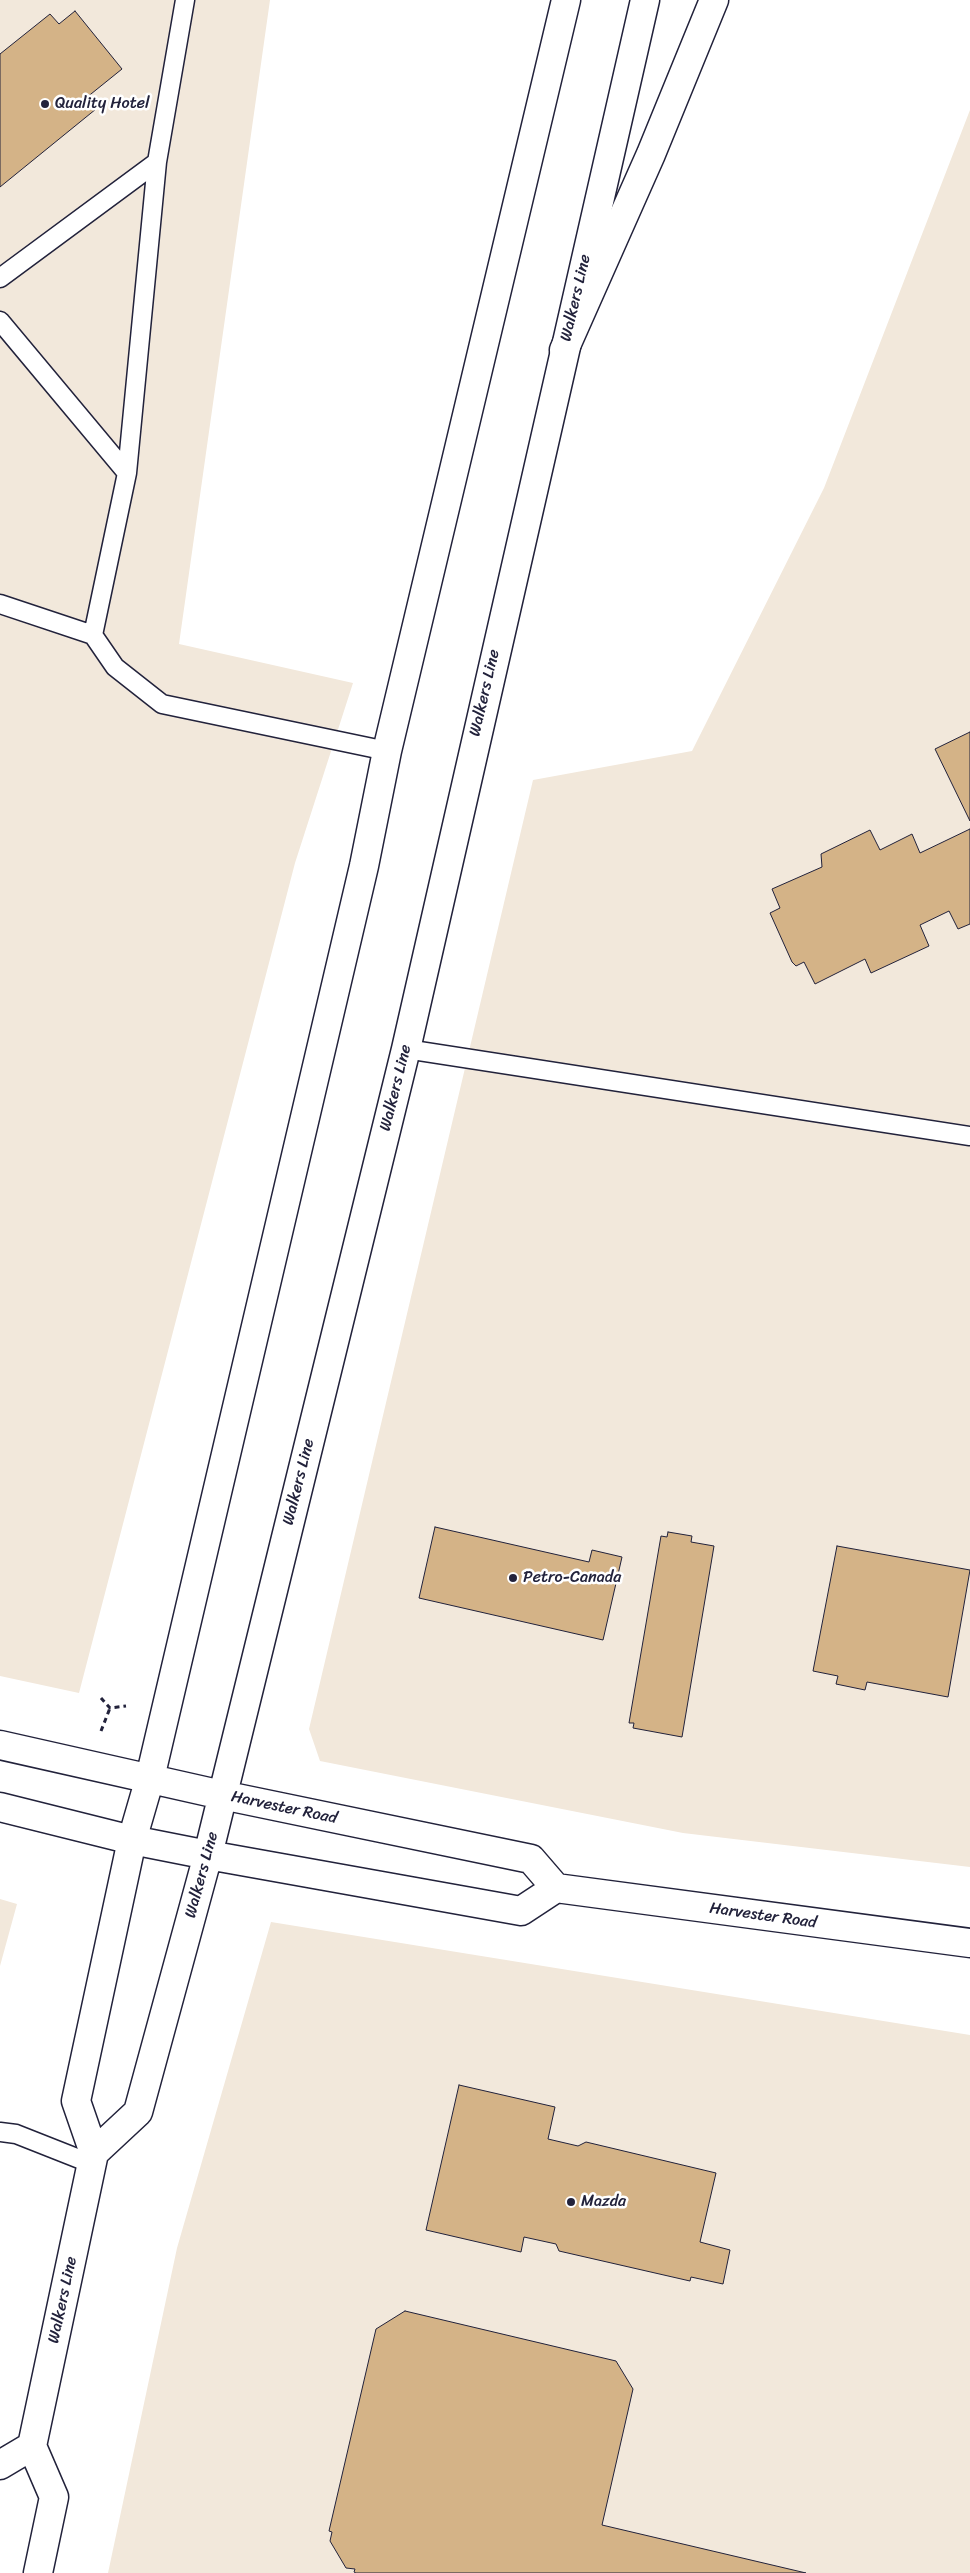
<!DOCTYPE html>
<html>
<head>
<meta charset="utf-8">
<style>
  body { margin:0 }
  canvas { display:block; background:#fff }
</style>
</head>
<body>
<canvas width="970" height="2573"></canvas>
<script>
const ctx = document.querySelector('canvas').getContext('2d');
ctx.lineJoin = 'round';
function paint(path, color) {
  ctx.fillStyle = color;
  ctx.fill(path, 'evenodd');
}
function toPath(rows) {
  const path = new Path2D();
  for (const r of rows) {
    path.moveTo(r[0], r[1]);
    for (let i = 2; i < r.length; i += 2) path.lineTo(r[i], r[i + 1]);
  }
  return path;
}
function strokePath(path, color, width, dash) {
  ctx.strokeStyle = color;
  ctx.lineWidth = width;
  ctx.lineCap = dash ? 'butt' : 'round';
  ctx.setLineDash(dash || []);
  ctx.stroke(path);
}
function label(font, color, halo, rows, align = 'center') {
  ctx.font = font + ' Sriracha,sans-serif';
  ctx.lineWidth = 5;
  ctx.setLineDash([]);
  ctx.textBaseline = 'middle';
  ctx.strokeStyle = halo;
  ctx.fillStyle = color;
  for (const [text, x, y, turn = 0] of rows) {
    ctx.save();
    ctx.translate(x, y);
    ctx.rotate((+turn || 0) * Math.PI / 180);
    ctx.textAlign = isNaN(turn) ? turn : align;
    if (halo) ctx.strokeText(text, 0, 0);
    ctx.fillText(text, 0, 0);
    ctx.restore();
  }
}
paint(toPath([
  [0,0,270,0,179,644,353,683,295,863,79,1693,0,1676],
  [970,110,970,1867,683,1833,320,1761,309,1729,533,780,692,751,824,488],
  [0,1899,17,1904,0,1966],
  [271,1922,970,2035,970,2573,108,2573,177,2248]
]), '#f2e8db');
const building = toPath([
  [75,11,122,69,86,98,96,109,0,187,0,54,50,14,59,24,75,11],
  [970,732,970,821,935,749,970,732],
  [970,829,970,924,958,929,949,911,920,925,929,946,871,973,865,959,815,984,804,962,796,966,792,962,770,913,780,908,772,889,822,867,821,854,870,830,880,850,912,834,920,853,970,829],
  [435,1527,589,1562,592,1550,622,1557,603,1640,419,1598,435,1527],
  [668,1532,692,1536,691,1542,714,1546,682,1737,633,1728,634,1723,629,1723,661,1536,667,1537,668,1532],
  [837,1546,970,1570,948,1697,867,1682,865,1690,836,1684,838,1676,813,1671,837,1546],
  [459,2085,555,2107,548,2139,578,2146,586,2142,716,2173,700,2242,730,2250,723,2284,691,2277,690,2281,559,2251,556,2244,524,2237,521,2252,426,2230,459,2085],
  [405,2311,616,2361,633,2389,602,2525,806,2573,356,2573,354,2572,355,2569,346,2568,330,2541,332,2532,329,2531,376,2329,405,2311]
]);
paint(building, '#d4b387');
strokePath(building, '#22223b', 1);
const service = toPath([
  [185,0,157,162,127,473,93,635,115,667,162,704,387,751],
  [0,278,157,162],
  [0,321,127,473],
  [0,604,93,635],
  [406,1049,970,1136],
  [0,2132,16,2134,92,2164]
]);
const secondary = toPath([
  [0,1745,222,1795,531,1859,556,1888,970,1943],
  [0,1807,132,1840,208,1855,521,1911,556,1888],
  [94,2153,138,2112,208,1855,406,1049,645,0],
  [0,2465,32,2446],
  [38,2573,54,2497,32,2446,94,2153,76,2101,132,1840,150,1778,364,866,387,751,566,0]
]);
const motorway = toPath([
  [564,350,651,154,714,0]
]);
strokePath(service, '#22223b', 21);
strokePath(secondary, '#22223b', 31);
strokePath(motorway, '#22223b', 31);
strokePath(toPath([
  [101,1698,110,1708,126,1706],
  [101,1731,110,1708]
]), '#22223b', 3, [5, 4]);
strokePath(service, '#fff', 18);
strokePath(secondary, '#fff', 28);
strokePath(motorway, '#fff', 28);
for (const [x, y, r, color] of [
  [45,104,5,"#22223b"],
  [513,1578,5,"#22223b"],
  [571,2202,5,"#22223b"]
]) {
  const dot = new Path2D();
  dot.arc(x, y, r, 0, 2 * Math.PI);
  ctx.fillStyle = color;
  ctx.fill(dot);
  strokePath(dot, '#fff', 2);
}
label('16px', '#22223b', '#fff', [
  ["Quality Hotel",55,104],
  ["Petro-Canada",523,1578],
  ["Mazda",581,2202]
], 'left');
label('16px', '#22223b', '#fff', [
  ["Walkers Line",576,298,-77],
  ["Walkers Line",485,693,-77],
  ["Walkers Line",396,1088,-76],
  ["Walkers Line",299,1482,-76],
  ["Harvester Road",284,1808,12],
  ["Walkers Line",202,1875,-75],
  ["Harvester Road",763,1916,8],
  ["Walkers Line",63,2300,-78]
]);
</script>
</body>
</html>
